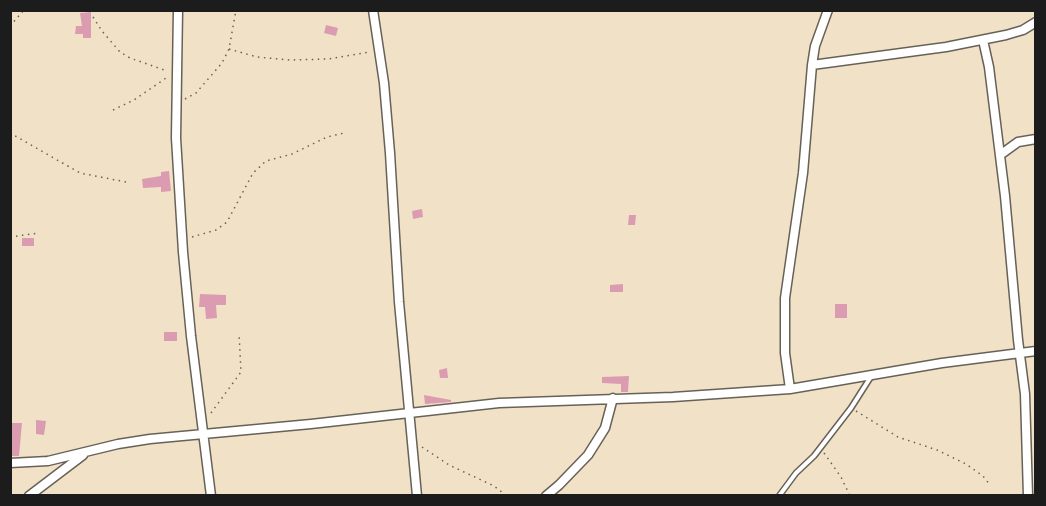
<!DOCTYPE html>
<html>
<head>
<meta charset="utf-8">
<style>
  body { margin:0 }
  #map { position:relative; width:1046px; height:506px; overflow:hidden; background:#f1e2c7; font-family:"IM FELL French Canon",serif }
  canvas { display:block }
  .frame { position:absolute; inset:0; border:12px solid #1c1c1c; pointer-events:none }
</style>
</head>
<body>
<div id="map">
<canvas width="1046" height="506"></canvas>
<div class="frame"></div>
</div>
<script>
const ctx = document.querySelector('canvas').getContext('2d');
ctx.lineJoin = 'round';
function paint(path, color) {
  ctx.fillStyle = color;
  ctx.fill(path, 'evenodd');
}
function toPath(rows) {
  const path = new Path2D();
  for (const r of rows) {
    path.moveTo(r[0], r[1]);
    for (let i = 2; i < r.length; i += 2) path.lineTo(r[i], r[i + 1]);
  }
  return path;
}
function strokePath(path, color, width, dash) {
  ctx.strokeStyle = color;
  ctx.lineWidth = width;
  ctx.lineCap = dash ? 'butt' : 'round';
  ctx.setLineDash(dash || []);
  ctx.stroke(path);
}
paint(toPath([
  [91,12,91,38,83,38,83,34,75,34,76,26,82,26,80,13],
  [326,25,338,28,336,36,324,33],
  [169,171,171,191,161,192,161,187,143,188,142,179,161,176,161,172],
  [422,209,423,217,413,219,412,211],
  [629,215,636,215,635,225,628,225],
  [22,238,34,238,34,246,22,246],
  [623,284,623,292,610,292,610,285],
  [200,294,226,295,226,305,216,305,217,318,206,319,205,307,199,307],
  [835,304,847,304,847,318,835,318],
  [164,332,177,332,177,341,164,341],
  [447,368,448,378,440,378,439,370],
  [629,376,628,392,621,392,621,384,602,383,602,377],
  [424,395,451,400,451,402,425,404],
  [36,420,46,421,44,435,36,434],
  [12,423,22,423,19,456,10,456]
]), '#db9cb2');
const lane = toPath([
  [779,496,796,473,814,456,851,408,872,375]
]);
const street = toPath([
  [178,10,176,138,183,252,191,336,211,496],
  [373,10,384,83,390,153,399,302,417,496],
  [983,40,989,67,1005,196,1018,340,1025,394,1028,496],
  [812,65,946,47,1006,35,1023,30,1036,22],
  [1000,155,1018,142,1036,139],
  [790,389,785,353,785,298,803,173,812,65,815,46,828,10],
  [10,463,48,461,118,444,150,439,311,424,499,403,673,397,790,389,942,363,1036,351],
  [29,496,83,455],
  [546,496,559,485,588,455,605,428,613,398]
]);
strokePath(lane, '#676158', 7);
strokePath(street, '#676158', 11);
strokePath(toPath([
  [93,17,102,31,120,52,130,58,167,71],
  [10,26,24,10],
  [229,49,257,57,290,60,328,59,370,52],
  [185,99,196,93,222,63,229,49,236,10],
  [113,110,134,100,169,76],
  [10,133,80,173,126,182],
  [10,237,39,233],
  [192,237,216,230,227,222,253,173,266,161,292,154,327,137,344,133],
  [856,411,898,437,937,450,966,464,983,476,990,485],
  [211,413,241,372,239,333],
  [422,447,449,465,494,486,507,496],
  [824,453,841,477,850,496]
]), '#676158', 1.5, [1.5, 4.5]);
strokePath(lane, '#fff', 4);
strokePath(street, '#fff', 8);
</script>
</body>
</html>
